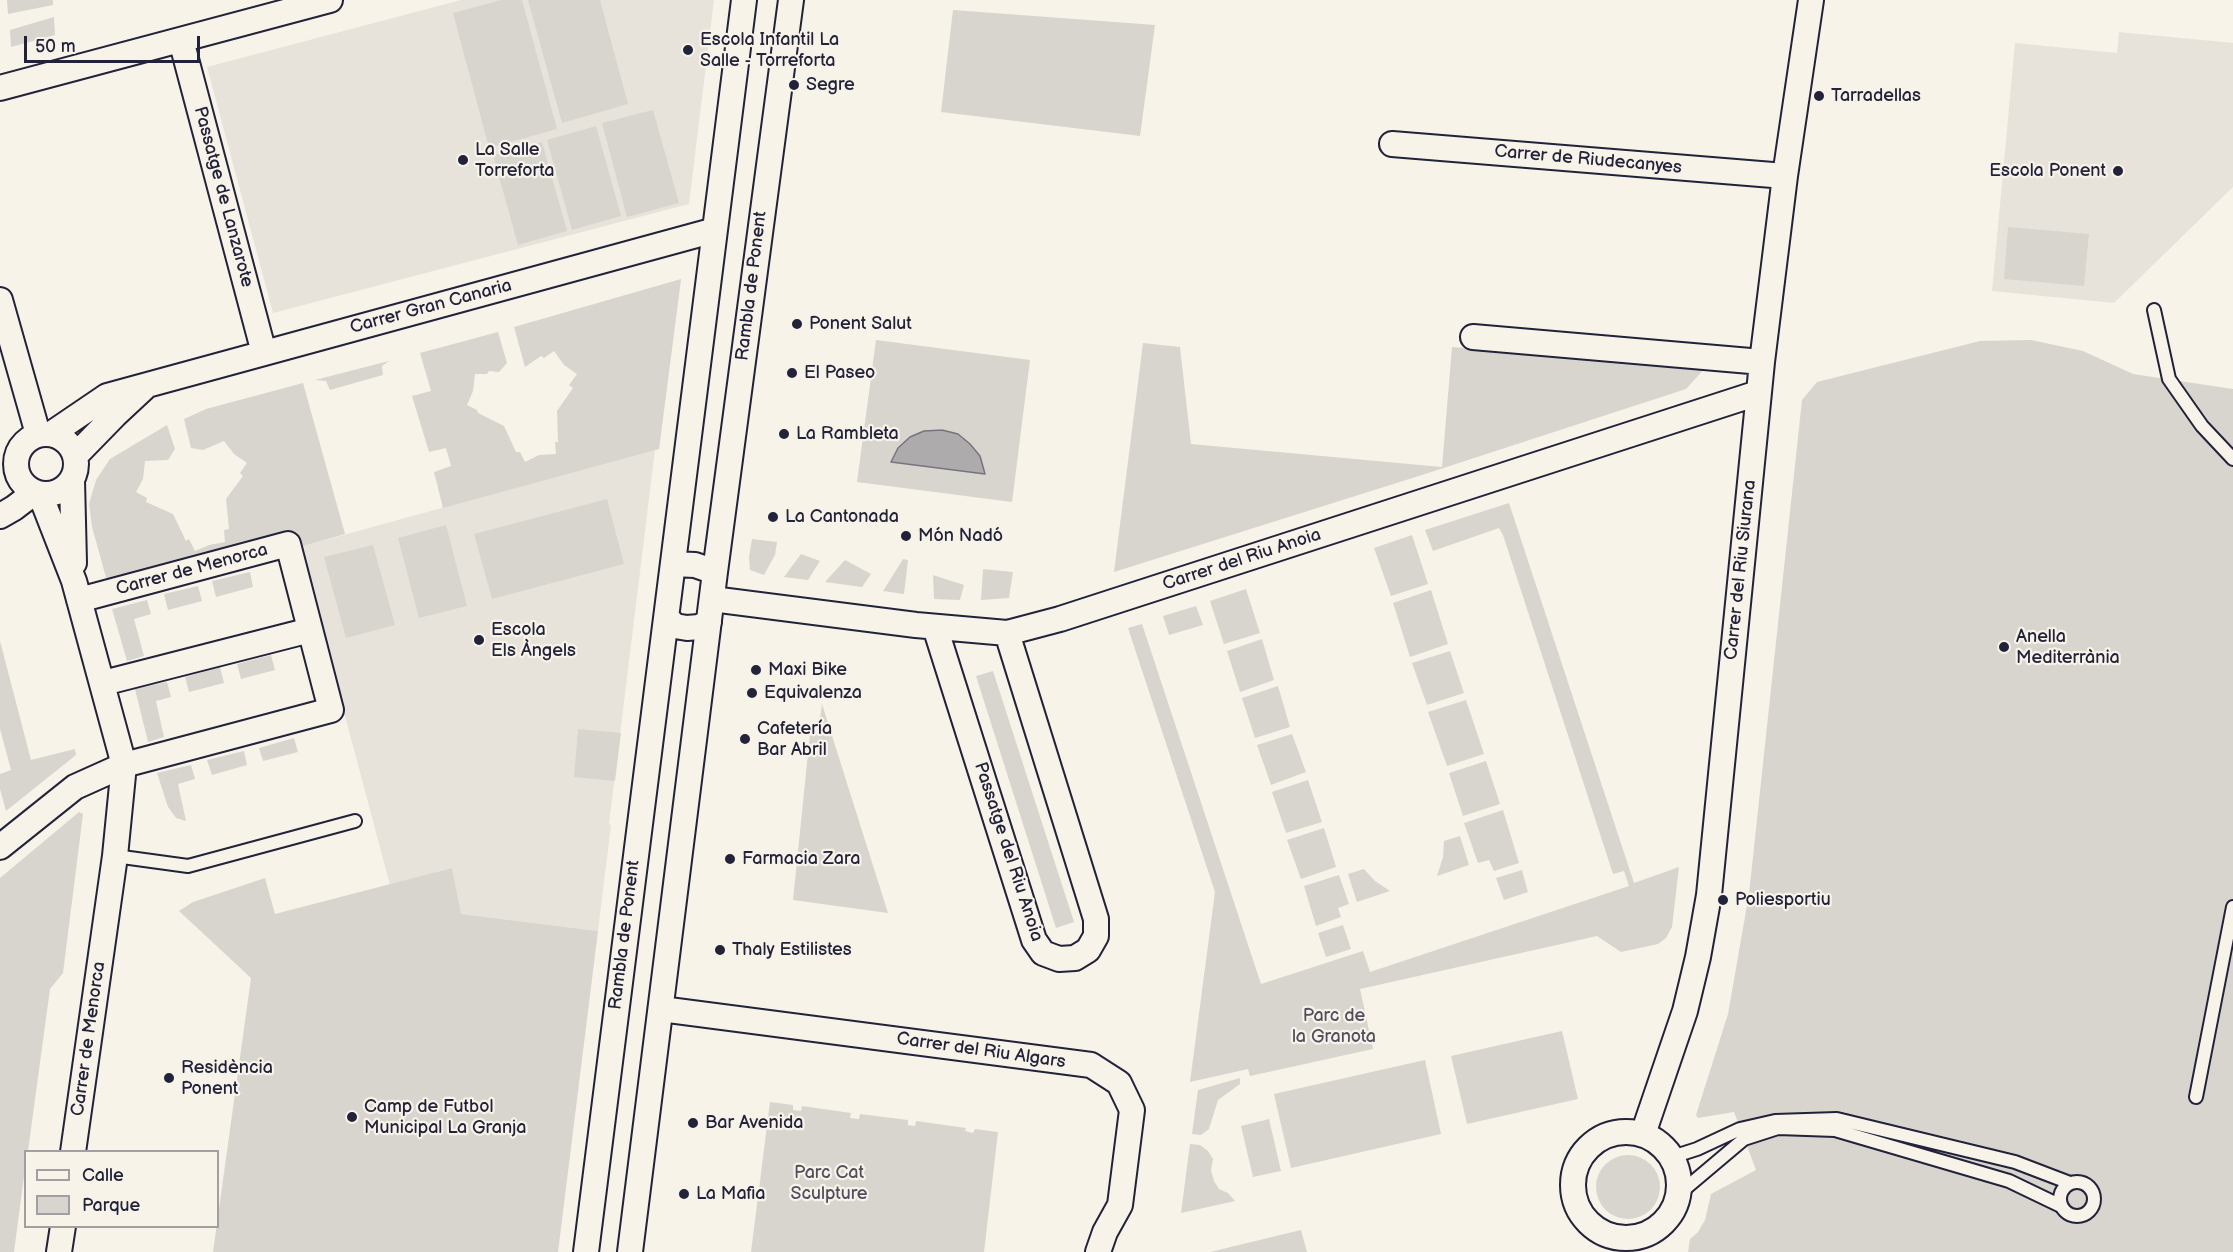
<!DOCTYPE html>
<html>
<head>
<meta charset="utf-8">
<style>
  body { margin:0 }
  #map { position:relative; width:2233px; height:1252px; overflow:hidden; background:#f7f3e8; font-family:"Balsamiq Sans",sans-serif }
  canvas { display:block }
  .legend { position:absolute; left:24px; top:1150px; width:195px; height:78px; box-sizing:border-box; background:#f7f3e8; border:2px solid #a29fa3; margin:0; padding:8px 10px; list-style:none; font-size:18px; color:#22223b }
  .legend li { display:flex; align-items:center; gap:12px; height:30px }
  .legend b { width:30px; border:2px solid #a29fa3 }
  .scale { position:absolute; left:24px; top:36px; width:176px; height:27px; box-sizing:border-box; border:3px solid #22223b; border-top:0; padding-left:8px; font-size:18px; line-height:21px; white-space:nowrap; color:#22223b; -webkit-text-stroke:4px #f7f3e8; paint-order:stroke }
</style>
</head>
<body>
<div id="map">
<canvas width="2233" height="1252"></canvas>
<ul class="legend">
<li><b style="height:8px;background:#f7f3e8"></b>Calle</li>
<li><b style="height:16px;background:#d8d5cf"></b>Parque</li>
</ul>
<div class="scale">50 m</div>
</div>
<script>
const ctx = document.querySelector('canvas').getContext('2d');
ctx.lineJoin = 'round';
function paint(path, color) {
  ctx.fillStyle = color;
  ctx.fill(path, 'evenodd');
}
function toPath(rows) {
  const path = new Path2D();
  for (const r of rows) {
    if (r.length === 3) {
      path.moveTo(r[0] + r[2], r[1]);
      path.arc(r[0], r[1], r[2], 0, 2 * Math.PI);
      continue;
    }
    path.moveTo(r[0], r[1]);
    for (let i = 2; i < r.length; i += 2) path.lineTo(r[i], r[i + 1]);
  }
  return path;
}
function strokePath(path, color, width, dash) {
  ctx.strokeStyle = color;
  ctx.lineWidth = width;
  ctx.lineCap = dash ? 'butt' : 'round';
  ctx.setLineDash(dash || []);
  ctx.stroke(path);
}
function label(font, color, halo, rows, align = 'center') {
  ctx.font = font + ' "Balsamiq Sans",sans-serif';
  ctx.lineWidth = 4.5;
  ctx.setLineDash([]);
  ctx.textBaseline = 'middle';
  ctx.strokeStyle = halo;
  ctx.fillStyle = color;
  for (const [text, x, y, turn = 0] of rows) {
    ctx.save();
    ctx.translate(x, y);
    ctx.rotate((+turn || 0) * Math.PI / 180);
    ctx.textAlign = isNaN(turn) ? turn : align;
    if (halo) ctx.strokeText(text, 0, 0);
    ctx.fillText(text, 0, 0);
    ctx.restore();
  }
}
paint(toPath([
  [461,0,714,0,689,204,273,313,207,67],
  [2119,32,2233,43,2233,187,2114,303,1992,291,2015,43,2117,53],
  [681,279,659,449,655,450,609,824,611,825,598,931,460,914,452,868,390,885,300,547,583,469]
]), '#e7e3db');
paint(toPath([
  [7,0,53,0,53,5,8,14],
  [501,0,522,0,557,129,489,148,453,13],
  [528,0,600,0,628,104,562,123],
  [953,10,1155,25,1140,136,941,112],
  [54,17,55,35,11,47,10,30],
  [653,110,679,203,627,217,602,123],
  [596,126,621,216,572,230,547,140],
  [542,142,567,231,518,245,493,155],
  [2008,227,2089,234,2084,286,2004,279],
  [681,279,659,449,443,508,434,472,451,466,446,448,429,452,412,396,431,391,420,353,498,332,507,363,499,372,489,371,487,374,475,374,473,391,467,405,477,410,478,413,504,426,516,452,520,452,525,462,539,455,556,454,555,442,558,442,557,411,573,388,569,385,577,374,564,365,554,351,544,358,541,356,525,367,514,327],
  [876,340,1030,360,1012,502,857,482],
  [2031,340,2083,351,2133,374,2233,389,2233,1252,1688,1252,1690,1239,1698,1232,1705,1220,1711,1194,1756,1170,1734,1112,1698,1118,1696,1115,1728,1014,1749,894,1802,400,1817,382,1980,341],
  [1143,343,1180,347,1191,444,1442,467,1452,347,1706,367,1686,389,1422,475,1114,572],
  [389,361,382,366,383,375,330,390,326,381,315,380],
  [303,383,345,534,300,547,296,532,107,581,92,527,89,504,96,480,110,459,167,425,175,449,168,460,145,461,143,479,136,492,147,498,146,502,173,514,186,541,189,539,195,551,209,545,225,542,224,530,229,529,226,499,243,476,240,473,247,463,234,454,224,441,203,450,191,448,184,419,206,409],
  [607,499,624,564,492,599,474,534],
  [1509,503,1634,883,1679,867,1672,927,1666,938,1658,944,1621,952,1597,936,1360,989,1373,1049,1250,1076,1248,1069,1190,1082,1215,892,1128,628,1142,624,1261,984,1363,951,1370,972,1629,886,1624,871,1613,874,1503,535,1499,528,1433,551,1425,530],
  [446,525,467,606,419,618,398,538],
  [1412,535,1428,584,1391,596,1374,548],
  [752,539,777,542,775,555,764,575,750,570,749,557],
  [373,545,395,625,346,638,324,557],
  [801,554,820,561,808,580,784,577],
  [903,559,908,560,904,594,883,591],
  [845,560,871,574,862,587,825,582],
  [983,569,1013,572,1009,598,981,600],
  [250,572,253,587,216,597,212,581],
  [933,575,964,585,960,600,934,599],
  [198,586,202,601,168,610,164,594],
  [1246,589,1260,633,1224,644,1210,601],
  [1431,590,1448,644,1410,657,1393,603],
  [147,600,151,614,134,619,144,656,127,661,112,609],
  [1196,606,1203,625,1169,635,1163,616],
  [1262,639,1274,680,1240,692,1227,651],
  [0,641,31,760,75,749,76,755,6,811,0,789,0,774,11,770,0,729],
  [1450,651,1464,693,1427,705,1412,663],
  [271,655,275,670,241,679,237,664],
  [220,667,224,683,189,692,185,677],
  [993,671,1074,922,1056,928,976,676],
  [167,682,171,697,156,701,164,737,148,742,135,689],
  [1278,686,1290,727,1255,738,1242,698],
  [1466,700,1484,754,1447,766,1428,712],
  [822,704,888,913,793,900,810,734,818,735],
  [578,729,621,733,615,781,574,777],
  [1292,734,1306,772,1271,785,1257,745],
  [294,738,298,752,263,761,259,748],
  [244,751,247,765,212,775,207,760],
  [1486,761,1500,804,1463,816,1449,773],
  [191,765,195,779,178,784,186,821,176,818,168,807,157,773],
  [1308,780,1322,822,1286,833,1272,792],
  [1503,810,1519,863,1494,871,1489,860,1478,863,1464,823],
  [79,812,83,814,63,973,50,989,28,1151,26,1152,25,1169,14,1252,0,1252,0,878],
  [1324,828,1336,867,1301,879,1287,840],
  [1460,836,1469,865,1437,876,1443,857,1444,841],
  [452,868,461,914,598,931,558,1252,213,1252,251,978,179,911,193,902,265,878,275,914],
  [1364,869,1375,881,1390,891,1357,902,1348,874],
  [1522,870,1528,892,1504,900,1496,878],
  [1339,875,1349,904,1338,908,1341,917,1316,926,1304,886],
  [1343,925,1351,949,1326,957,1318,933],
  [1562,1031,1578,1099,1467,1124,1451,1056],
  [1425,1060,1441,1134,1291,1168,1274,1094],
  [1240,1078,1240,1084,1218,1100,1209,1129,1201,1135,1192,1134,1198,1090],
  [770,1102,793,1105,793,1110,801,1111,802,1106,851,1113,850,1118,859,1119,860,1114,908,1120,908,1125,915,1126,916,1121,966,1128,965,1131,973,1133,975,1129,998,1132,984,1252,751,1252],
  [1269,1119,1281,1171,1253,1177,1241,1126],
  [1190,1144,1200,1145,1208,1151,1213,1159,1211,1170,1214,1181,1219,1189,1228,1193,1235,1201,1181,1213],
  [1628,1187,32],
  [1301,1230,1307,1252,1210,1252]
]), '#d8d5cf');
const water = toPath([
  [942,430,958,434,970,444,980,456,985,474,891,462,898,448,910,437,924,431,942,430]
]);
paint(water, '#aeabad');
strokePath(water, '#76747f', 1.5);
const lane = toPath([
  [2154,310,2169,379,2202,426,2233,459],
  [115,856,188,866,355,821],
  [2196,1097,2233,907],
  [1672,1157,1697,1149,1740,1129,1775,1121,1837,1119,2015,1162,2070,1183],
  [2077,1199,17],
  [1680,1193,1744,1139,1778,1128,1835,1130,2009,1181,2061,1206]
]);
const street = toPath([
  [181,40,264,353],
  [0,88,330,0],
  [1392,144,1785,176],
  [0,300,38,434],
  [1473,337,1762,362],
  [46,464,30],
  [51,434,107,396,715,230],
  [75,456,115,415,144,388],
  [72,480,74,563],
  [40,494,74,581,124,765,115,856,73,1152],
  [0,516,14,508,35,492],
  [673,564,695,565,715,572],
  [712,599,916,625,1007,633,1060,619,1758,393],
  [667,618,675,626,687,628,699,627,709,622],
  [935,627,1034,940,1043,953,1059,959,1075,958,1088,950,1096,936,1096,919,1007,633],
  [103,683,310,630],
  [0,847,75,787,124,765,331,710,288,544,79,600],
  [661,1009,1091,1065,1119,1083,1132,1110,1120,1205,1105,1232,1098,1252],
  [1626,1185,53],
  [1643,1134,1685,1011,1698,957,1709,895,1762,362,1785,176,1811,0],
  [59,1252,63,1226],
  [586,1252,744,0],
  [630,1252,715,572,791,0]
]);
strokePath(lane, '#22223b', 16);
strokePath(street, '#22223b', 28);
strokePath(lane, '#f7f3e8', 12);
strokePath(street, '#f7f3e8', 24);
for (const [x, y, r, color] of [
  [688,50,6,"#22223b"],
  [794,85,6,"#22223b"],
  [1819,96,6,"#22223b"],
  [463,160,6,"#22223b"],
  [2118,171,6,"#22223b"],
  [797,324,6,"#22223b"],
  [792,373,6,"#22223b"],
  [784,434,6,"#22223b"],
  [773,517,6,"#22223b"],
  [906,536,6,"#22223b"],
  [479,640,6,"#22223b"],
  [2004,647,6,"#22223b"],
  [756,670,6,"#22223b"],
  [752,693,6,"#22223b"],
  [745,739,6,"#22223b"],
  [730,859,6,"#22223b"],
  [1723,900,6,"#22223b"],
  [720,950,6,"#22223b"],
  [169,1078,6,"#22223b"],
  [352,1117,6,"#22223b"],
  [693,1123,6,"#22223b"],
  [684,1194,6,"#22223b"]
]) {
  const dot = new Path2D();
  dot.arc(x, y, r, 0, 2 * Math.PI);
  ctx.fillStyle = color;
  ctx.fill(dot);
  strokePath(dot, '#f7f3e8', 2);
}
label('18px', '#22223b', '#f7f3e8', [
  ["Escola Infantil La",700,40],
  ["Salle - Torreforta",700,61],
  ["Segre",806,85],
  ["Tarradellas",1831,96],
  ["La Salle",475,150],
  ["Torreforta",475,171],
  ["Escola Ponent",2106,171,"right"],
  ["Ponent Salut",809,324],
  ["El Paseo",804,373],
  ["La Rambleta",796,434],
  ["La Cantonada",785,517],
  ["Món Nadó",918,536],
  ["Escola",491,630],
  ["Els Àngels",491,651],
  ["Anella",2016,637],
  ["Mediterrània",2016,658],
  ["Maxi Bike",768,670],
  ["Equivalenza",764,693],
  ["Cafetería",757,729],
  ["Bar Abril",757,750],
  ["Farmacia Zara",742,859],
  ["Poliesportiu",1735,900],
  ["Thaly Estilistes",732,950],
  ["Residència",181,1068],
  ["Ponent",181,1089],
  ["Camp de Futbol",364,1107],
  ["Municipal La Granja",364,1128],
  ["Bar Avenida",705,1123],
  ["La Mafia",696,1194]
], 'left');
label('18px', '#22223b', '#f7f3e8', [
  ["Carrer de Riudecanyes",1588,160,5],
  ["Passatge de Lanzarote",223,197,75],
  ["Rambla de Ponent",752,286,-83],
  ["Carrer Gran Canaria",431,307,-15],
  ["Carrer del Riu Anoia",1242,560,-18],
  ["Carrer de Menorca",192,570,-15],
  ["Carrer del Riu Siurana",1741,570,-84],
  ["Passatge del Riu Anoia",1008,852,72],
  ["Rambla de Ponent",625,935,-83],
  ["Carrer de Menorca",89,1039,-82],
  ["Carrer del Riu Algars",981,1051,8]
]);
label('18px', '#504f60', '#f7f3e8', [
  ["Parc de",1334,1016],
  ["la Granota",1334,1037],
  ["Parc Cat",829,1173],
  ["Sculpture",829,1194]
]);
</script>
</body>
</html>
